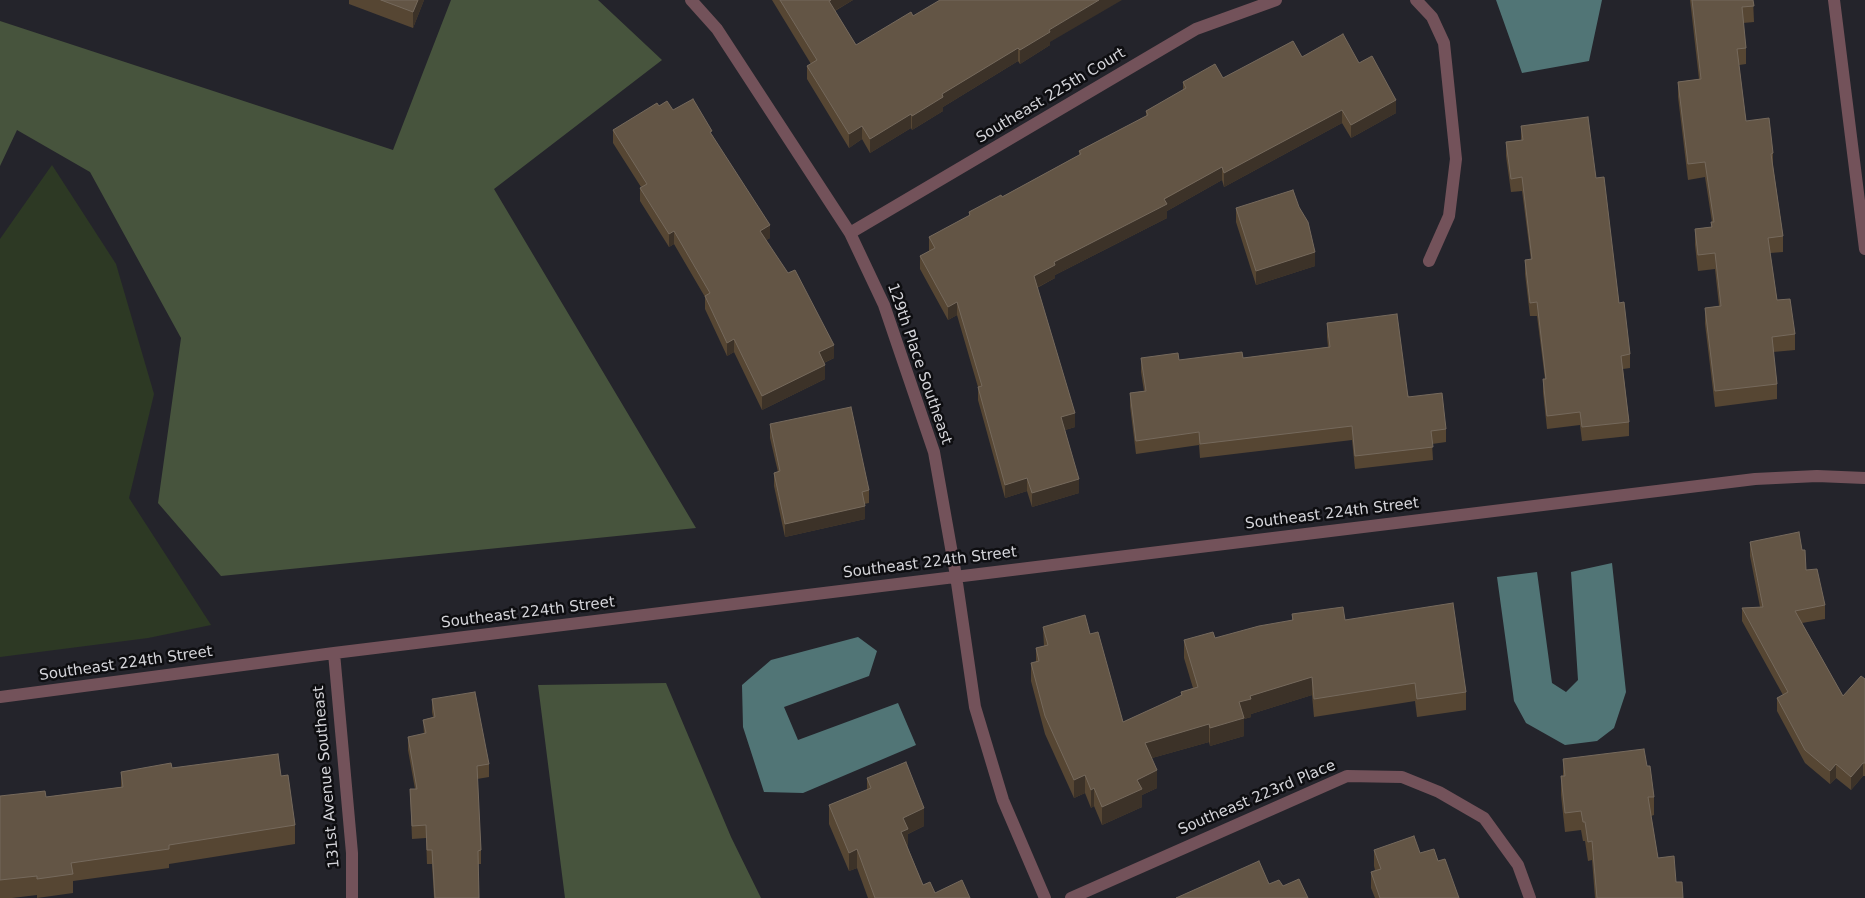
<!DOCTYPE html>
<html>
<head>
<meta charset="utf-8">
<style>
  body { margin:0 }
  canvas { display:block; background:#24242b }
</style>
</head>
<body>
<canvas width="1865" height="898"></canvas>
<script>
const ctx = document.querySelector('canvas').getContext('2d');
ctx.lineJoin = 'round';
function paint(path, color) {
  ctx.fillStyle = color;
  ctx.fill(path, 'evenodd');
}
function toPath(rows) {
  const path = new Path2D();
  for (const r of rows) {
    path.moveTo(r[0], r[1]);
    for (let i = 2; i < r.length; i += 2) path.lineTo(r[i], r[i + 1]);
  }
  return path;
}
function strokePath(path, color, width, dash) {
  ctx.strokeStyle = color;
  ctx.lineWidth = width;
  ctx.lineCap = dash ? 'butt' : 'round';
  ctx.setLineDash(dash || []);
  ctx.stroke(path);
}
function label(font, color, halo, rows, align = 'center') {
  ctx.font = font + ' "DejaVu Sans",sans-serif';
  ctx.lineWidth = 5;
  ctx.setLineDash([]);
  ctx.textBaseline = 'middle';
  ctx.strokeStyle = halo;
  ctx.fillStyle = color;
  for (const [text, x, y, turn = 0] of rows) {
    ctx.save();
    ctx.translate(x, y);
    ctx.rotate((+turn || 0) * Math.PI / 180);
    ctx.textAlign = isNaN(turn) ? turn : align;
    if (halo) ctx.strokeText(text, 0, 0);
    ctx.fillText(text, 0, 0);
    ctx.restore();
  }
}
paint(toPath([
  [52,165,116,264,154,394,129,498,211,625,148,638,0,657,0,239]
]), '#2d3924');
paint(toPath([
  [451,0,598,0,662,60,494,189,696,528,221,576,158,503,181,338,90,172,17,130,0,166,0,21,393,150],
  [666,683,731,837,761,898,565,898,538,685]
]), '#47543d');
paint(toPath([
  [1496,0,1602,0,1589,61,1522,73],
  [1612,563,1626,692,1614,728,1597,741,1565,745,1526,723,1514,701,1497,577,1537,572,1552,683,1566,692,1578,680,1571,572],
  [858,637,877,651,869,676,784,707,798,740,898,703,916,745,803,793,764,792,743,727,742,685,771,660]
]), '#517576');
strokePath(toPath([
  [691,0,717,29,850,233,884,305,934,452,956,576,975,707,1003,800,1045,898],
  [1416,0,1432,17,1444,43,1456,159,1449,216,1429,261],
  [1834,0,1865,249],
  [850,233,1196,29,1276,0],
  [334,653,352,853,352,898],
  [0,697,334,653,1755,479,1817,476,1865,478],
  [1071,898,1347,776,1402,777,1439,792,1484,818,1518,865,1530,898]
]), '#73525a', 12);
paint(toPath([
  [349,0,424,0,413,28,349,4],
  [772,0,853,0,835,11,856,45,913,16,1050,42,1050,45,1020,64,1018,61,943,107,943,111,912,130,911,128,870,153,862,139,849,148,807,79,807,66,811,64],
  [1690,0,1753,0,1754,22,1743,23,1746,48,1746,64,1739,65,1746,121,1773,153,1773,166,1783,236,1783,252,1770,253,1777,300,1795,334,1795,350,1773,352,1777,384,1777,399,1715,407,1705,324,1705,308,1719,306,1715,269,1698,271,1695,245,1695,229,1711,227,1711,222,1712,222,1705,177,1688,180,1678,97,1678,82,1699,79],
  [1302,57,1359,63,1396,113,1351,138,1342,123,1224,187,1222,180,1167,211,1167,218,1055,275,1055,278,1037,288,1075,427,1065,430,1079,493,1032,507,1027,491,1005,498,978,400,978,387,957,315,948,320,920,269,920,256,929,251,929,237,969,216,969,212,1002,197,1079,155,1079,151,1146,116,1146,111,1183,90,1183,82,1223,78],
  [659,106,673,110,712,135,770,238,766,240,834,358,824,363,825,379,762,410,734,352,727,356,705,309,705,297,674,244,669,247,640,201,640,188,641,187,613,143,613,130],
  [1521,126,1596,178,1619,303,1630,354,1630,368,1623,369,1629,422,1629,436,1582,441,1580,425,1547,429,1543,392,1543,379,1545,379,1537,316,1530,316,1525,274,1525,260,1531,260,1522,191,1511,192,1506,156,1506,142,1521,140],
  [1299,207,1315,266,1256,285,1236,222,1236,208],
  [1327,323,1446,429,1446,442,1432,444,1433,460,1355,469,1352,440,1200,458,1199,445,1136,454,1130,406,1130,393,1144,391,1141,372,1141,358,1179,360,1243,358,1328,347,1327,337],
  [770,424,869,490,869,503,864,504,865,519,785,537,774,486,774,473,778,472,770,438],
  [1750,542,1806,570,1825,605,1825,619,1802,623,1843,696,1865,679,1865,776,1863,776,1851,790,1836,778,1830,784,1805,763,1777,711,1777,698,1783,695,1742,621,1742,608,1760,607,1750,556],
  [1292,614,1345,620,1466,692,1466,710,1417,717,1415,701,1314,717,1312,695,1251,714,1251,717,1244,719,1244,736,1210,746,1209,742,1152,758,1157,788,1142,795,1142,807,1102,825,1094,806,1091,808,1085,793,1074,798,1045,734,1031,681,1031,663,1036,662,1036,648,1044,646,1043,627,1090,634,1123,722,1181,696,1181,692,1193,688,1184,658,1184,640,1215,638,1292,621],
  [432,699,489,764,489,777,477,779,481,850,481,864,478,864,479,898,434,898,432,864,427,864,426,838,412,839,410,789,415,789,408,750,408,737,424,734,423,720,433,717,432,712],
  [1563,759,1647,766,1654,797,1654,815,1651,816,1658,858,1676,882,1683,898,1595,898,1592,860,1588,861,1585,841,1583,841,1581,830,1565,832,1561,795,1561,776,1563,776],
  [172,768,281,776,295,825,295,844,169,864,169,868,73,881,73,893,37,898,37,895,12,898,0,898,0,796,46,797,121,787,121,772],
  [867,778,924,826,908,834,908,848,923,885,935,893,970,898,868,898,857,868,849,871,829,824,829,805,867,790],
  [1374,850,1420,853,1438,861,1459,898,1375,898,1371,888,1371,872,1375,870,1374,866]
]), '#564633');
paint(toPath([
  [418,0,424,0,413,28,413,12],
  [831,0,853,0,829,14,829,1],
  [1099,0,1122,0,1050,42,1050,45,1020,64,1020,50,1049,30],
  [1018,48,1018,61,943,107,943,111,912,130,912,116,942,94],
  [1396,100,1396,113,1351,138,1351,125],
  [1342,110,1342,123,1224,187,1224,173],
  [911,114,911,128,870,153,870,139],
  [862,126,862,139,849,148,849,134],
  [1222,167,1222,180,1167,211,1167,218,1055,275,1055,278,1034,289,1034,276,1054,262],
  [770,225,770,238,760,244,760,231],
  [674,231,674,244,669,247,669,234],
  [1315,252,1315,266,1256,285,1256,271],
  [957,302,957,315,948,320,948,307],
  [734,339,734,352,727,356,727,343],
  [834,345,834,358,819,365,819,352],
  [825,365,825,379,762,410,762,396],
  [1075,413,1075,427,1061,431,1061,417],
  [1027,478,1027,491,1005,498,1005,485],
  [1079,479,1079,493,1032,507,1032,493],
  [865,506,865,519,785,537,785,524],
  [1312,677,1312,695,1251,714,1251,717,1244,719,1244,736,1210,746,1210,728,1239,702,1250,696],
  [1209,724,1209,742,1145,760,1145,743],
  [1863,763,1863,776,1851,790,1851,777],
  [1836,764,1836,778,1830,784,1830,771],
  [1157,770,1157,788,1142,795,1142,807,1102,825,1102,807,1137,780],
  [1085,775,1085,793,1074,798,1074,780],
  [1094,788,1094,806,1091,808,1091,790],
  [924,808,924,826,908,834,908,848,901,832,903,818],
  [857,849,857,868,849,871,849,853]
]), '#3c3228');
const building = toPath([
  [381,0,418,0,413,12,381,0],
  [780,0,831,0,829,1,856,45,911,12,913,16,940,0,1099,0,1049,30,1050,32,1020,50,1018,48,942,94,943,97,912,116,911,114,870,139,862,126,849,134,807,66,817,60,780,0],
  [1692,0,1753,0,1754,6,1742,7,1746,48,1737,49,1746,121,1769,118,1773,153,1771,154,1783,236,1768,238,1777,300,1790,299,1795,334,1772,337,1777,384,1715,391,1705,308,1721,306,1715,253,1698,255,1695,229,1712,227,1711,222,1714,222,1705,162,1688,164,1678,82,1701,79,1692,0],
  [1343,34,1359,63,1372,56,1396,100,1351,125,1342,110,1224,173,1222,167,1164,199,1167,204,1054,262,1055,265,1034,276,1075,413,1061,417,1079,479,1032,493,1027,478,1005,485,978,387,982,386,957,302,948,307,920,256,935,248,929,237,970,215,969,212,1001,195,1002,197,1081,154,1079,151,1148,115,1146,111,1186,88,1183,82,1215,64,1223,78,1293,41,1302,57,1343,34],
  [693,99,712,131,710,132,770,225,760,231,788,273,795,270,834,345,819,352,825,365,762,396,734,339,727,343,705,296,710,293,674,231,669,234,640,188,647,184,613,130,657,103,659,106,667,101,673,110,693,99],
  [1588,117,1596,178,1604,177,1619,303,1624,302,1630,354,1621,356,1629,422,1582,427,1580,412,1547,416,1543,379,1546,379,1537,302,1530,303,1525,260,1532,259,1522,177,1511,179,1506,142,1523,140,1521,126,1588,117],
  [1293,190,1299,207,1308,222,1315,252,1256,271,1236,208,1293,190],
  [1397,314,1408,397,1442,393,1446,429,1431,431,1433,447,1355,456,1352,426,1200,444,1199,432,1136,441,1130,393,1146,391,1141,358,1178,353,1179,360,1242,352,1243,358,1330,347,1327,323,1397,314],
  [851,407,869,490,862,492,865,506,785,524,774,473,780,471,770,424,851,407],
  [1799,532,1802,550,1805,550,1806,570,1817,569,1825,605,1795,611,1843,696,1861,676,1865,679,1865,763,1863,763,1851,777,1836,764,1830,771,1805,750,1777,698,1788,692,1742,608,1763,607,1750,542,1799,532],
  [1453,603,1466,692,1417,699,1415,683,1314,699,1312,677,1250,696,1251,699,1239,702,1244,718,1210,728,1209,724,1145,743,1157,770,1137,780,1142,789,1102,807,1094,788,1091,790,1085,775,1074,780,1045,716,1031,663,1039,661,1036,648,1048,645,1043,627,1085,615,1090,634,1098,632,1123,722,1182,695,1181,692,1198,687,1184,640,1213,632,1215,638,1259,626,1293,620,1292,614,1343,607,1345,620,1453,603],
  [475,692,489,764,477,766,481,850,478,851,479,898,435,898,432,850,427,850,426,825,412,826,410,789,417,789,408,737,426,733,423,720,435,717,432,699,475,692],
  [1644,749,1647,766,1650,766,1654,797,1648,797,1658,858,1674,856,1676,882,1682,882,1683,898,1597,898,1592,841,1588,842,1585,822,1583,822,1581,811,1565,813,1561,776,1565,776,1563,759,1644,749],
  [278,754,281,776,288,775,295,825,169,845,169,849,71,863,73,874,37,879,37,876,0,880,0,796,45,791,46,797,123,787,121,772,171,763,172,768,278,754],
  [906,762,924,808,903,818,908,829,901,832,923,885,930,882,935,893,962,880,970,898,875,898,857,849,849,853,829,805,871,788,867,778,906,762],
  [1414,836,1420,853,1434,849,1438,861,1445,859,1459,898,1380,898,1371,872,1381,869,1374,850,1414,836],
  [1259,861,1269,884,1279,880,1283,886,1299,879,1308,898,1176,898,1259,861]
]);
paint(building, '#635545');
strokePath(building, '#75695c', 1);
label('15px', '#d5d5da', '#0e0e11', [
  ["Southeast 225th Court",1051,96,-31],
  ["129th Place Southeast",919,364,71],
  ["Southeast 224th Street",1332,514,-7],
  ["Southeast 224th Street",930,563,-7],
  ["Southeast 224th Street",528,613,-7],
  ["Southeast 224th Street",126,664,-8],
  ["131st Avenue Southeast",327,777,-95],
  ["Southeast 223rd Place",1257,798,-23]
]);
</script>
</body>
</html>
